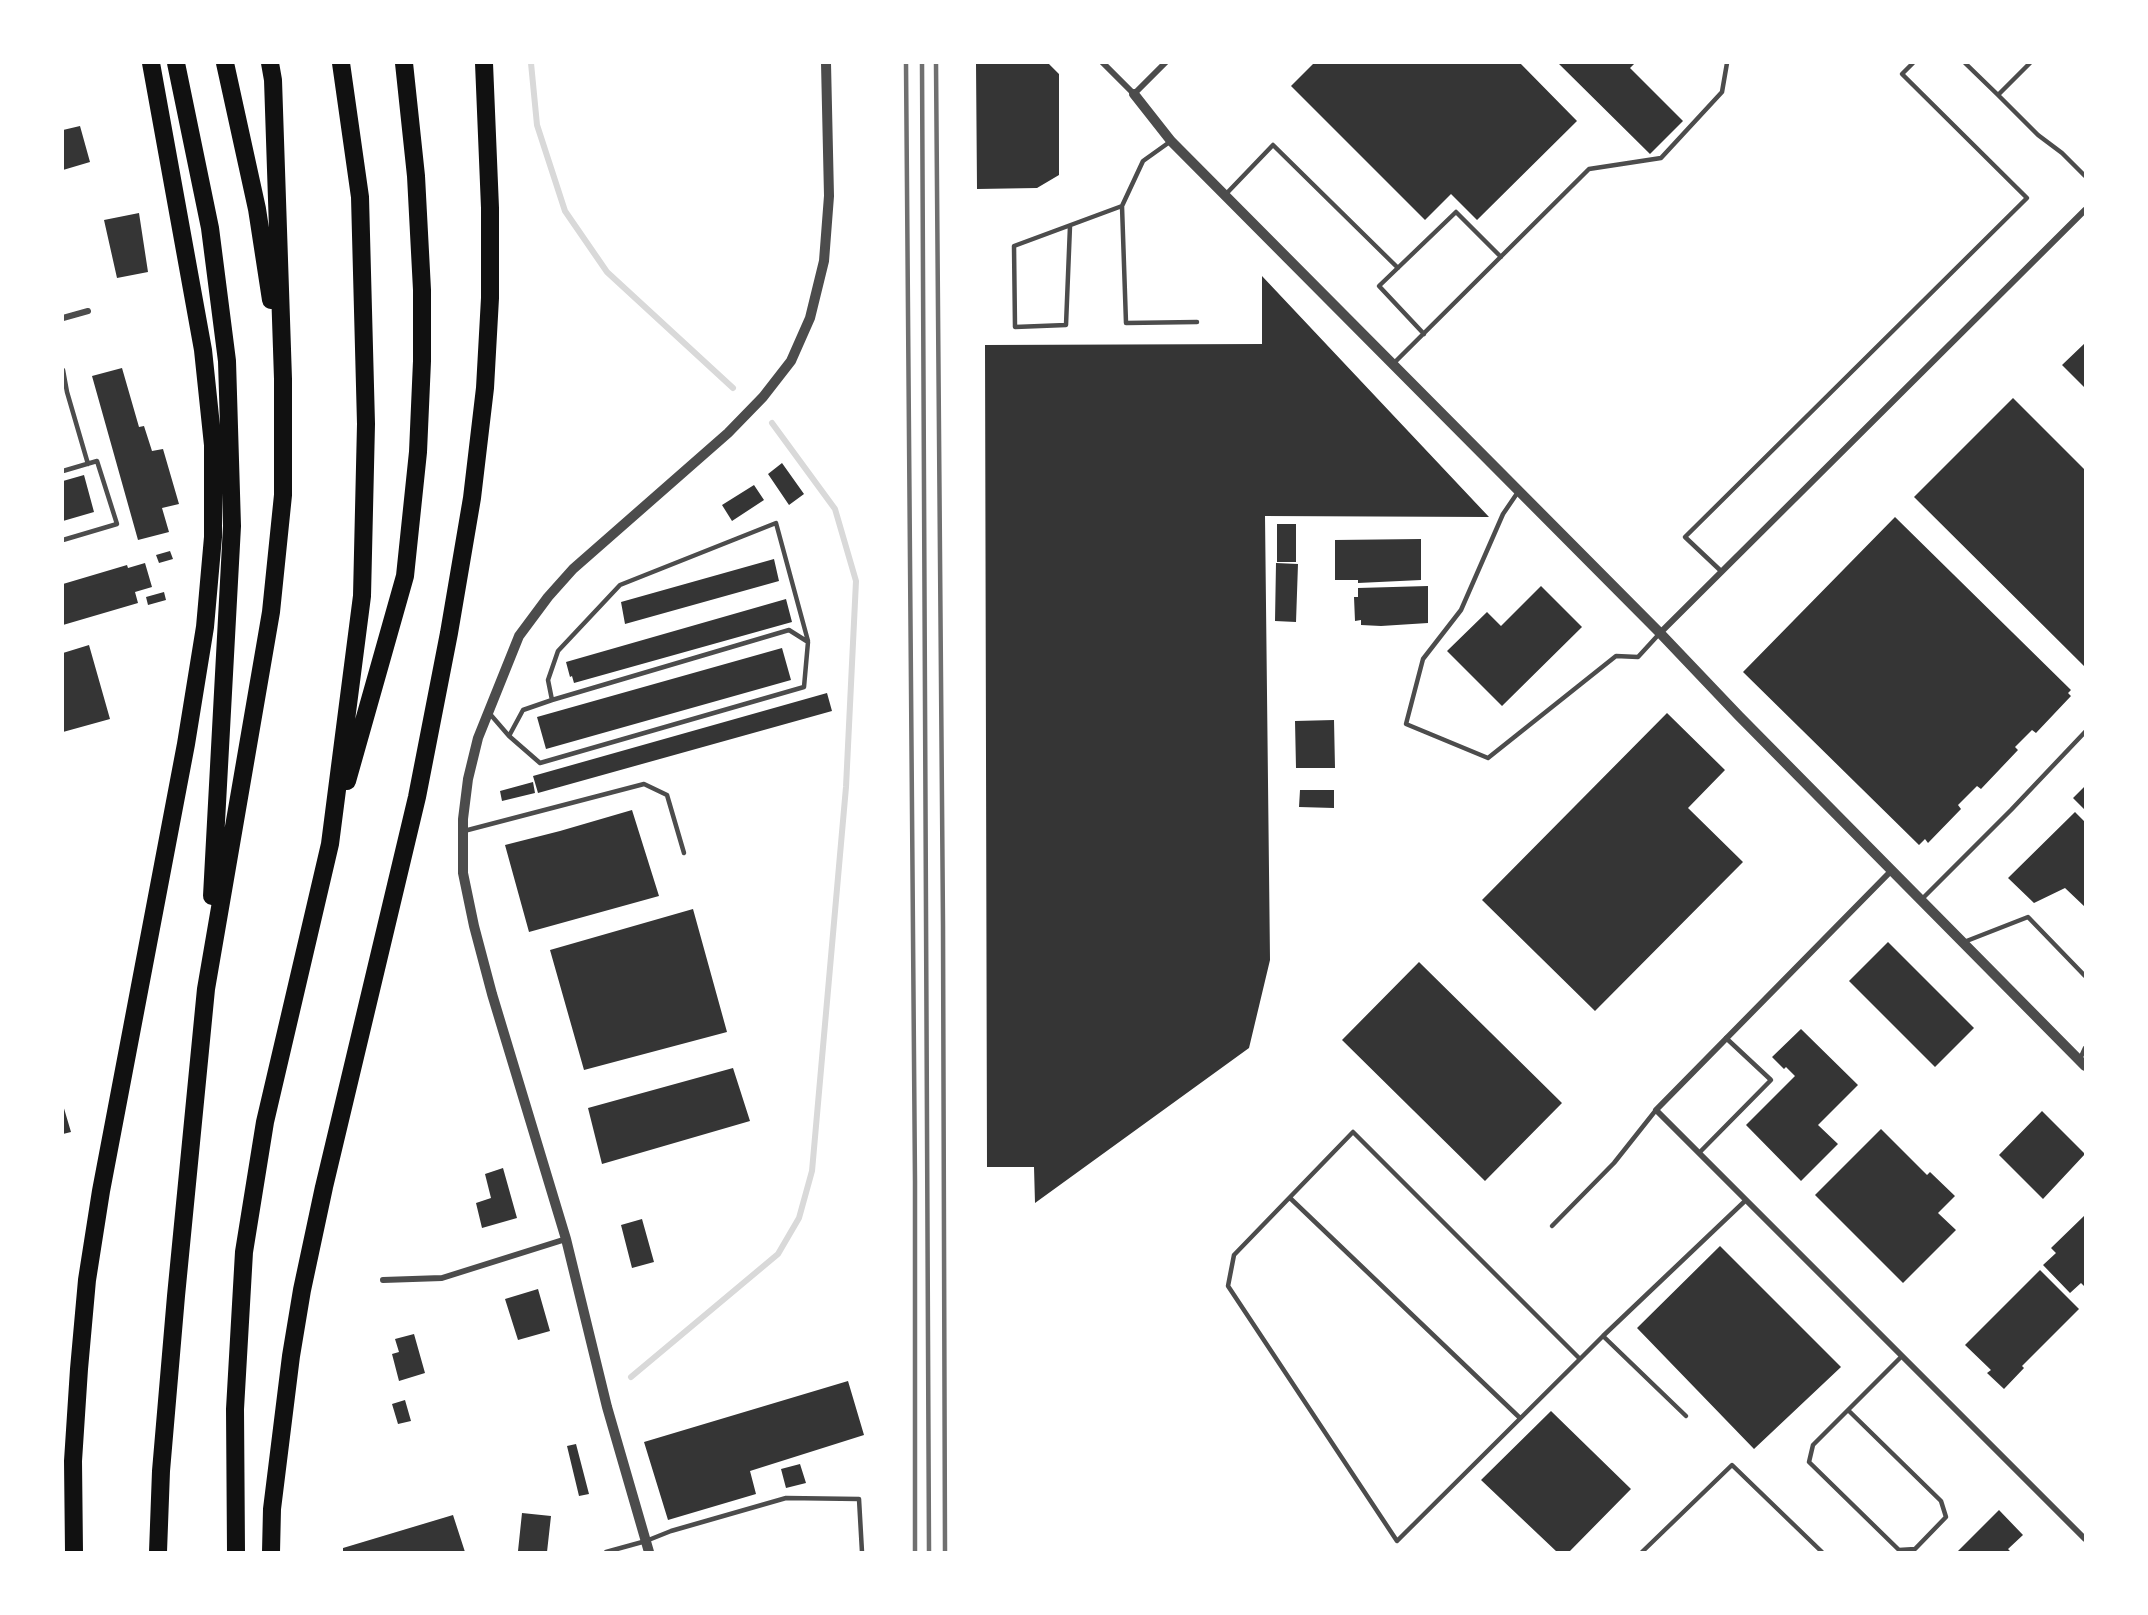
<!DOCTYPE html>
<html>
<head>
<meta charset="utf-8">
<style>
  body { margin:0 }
  #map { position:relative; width:2148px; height:1615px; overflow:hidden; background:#fff; font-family:Rubik,sans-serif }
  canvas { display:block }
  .frame { position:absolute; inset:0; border:64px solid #fff; pointer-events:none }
</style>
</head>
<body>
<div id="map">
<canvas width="2148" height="1615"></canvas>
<div class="frame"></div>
</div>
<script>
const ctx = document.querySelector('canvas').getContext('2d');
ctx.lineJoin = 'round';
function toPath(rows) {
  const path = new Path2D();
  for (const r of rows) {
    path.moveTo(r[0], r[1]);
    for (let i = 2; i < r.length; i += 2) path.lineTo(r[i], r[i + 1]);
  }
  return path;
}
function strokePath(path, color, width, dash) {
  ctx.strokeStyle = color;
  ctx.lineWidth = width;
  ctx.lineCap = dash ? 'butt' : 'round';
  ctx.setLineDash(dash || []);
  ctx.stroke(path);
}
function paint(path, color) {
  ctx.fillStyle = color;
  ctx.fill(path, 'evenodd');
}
strokePath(toPath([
  [531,63,537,125,565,211,607,272,733,388],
  [631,1377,778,1254,799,1218,812,1171,846,787,856,581,835,509,772,423]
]), '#d9d9d9', 6);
paint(toPath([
  [976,63,1049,64,1059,74,1059,175,1037,188,977,189],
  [1314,63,1520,63,1577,121,1477,220,1451,194,1425,220,1291,86],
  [1558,63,1635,63,1630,68,1683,121,1650,154],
  [80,126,90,162,63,170,63,130],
  [139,213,148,272,117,278,104,220],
  [1262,276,1489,517,1265,516,1270,960,1249,1048,1035,1203,1034,1167,987,1167,985,345,1262,344],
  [2085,343,2085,388,2062,365],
  [122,368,139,427,144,426,152,451,163,449,179,504,162,508,169,532,138,540,92,376],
  [2013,398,2085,470,2085,667,1914,497],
  [782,463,804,494,789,505,768,474],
  [84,475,94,512,63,521,63,481],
  [754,485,764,500,732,521,722,505],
  [1895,517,2071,690,2068,693,2071,696,2036,733,2032,730,2015,747,2018,750,1981,789,1977,786,1958,805,1961,809,1928,843,1925,839,1919,845,1743,672],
  [1277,524,1296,524,1296,562,1277,562],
  [1421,539,1421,580,1358,583,1358,580,1335,580,1335,540],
  [170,551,173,559,159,563,156,555],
  [774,559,779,581,625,624,621,602],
  [145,563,152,587,135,592,138,603,63,625,63,584,127,565,128,568],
  [1276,563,1298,564,1296,622,1275,621],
  [1428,586,1428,623,1381,626,1361,625,1361,620,1355,621,1354,597,1358,597,1358,588],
  [1541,586,1582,627,1502,706,1447,651,1487,612,1501,626],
  [164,592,166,600,148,605,146,597],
  [786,599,792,622,574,683,572,676,570,677,566,662],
  [89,645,110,719,63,732,63,653],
  [782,648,791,680,546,749,537,717],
  [827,693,832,711,538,793,533,776],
  [1667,713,1725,770,1688,808,1743,862,1595,1011,1482,900],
  [1334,720,1335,768,1296,768,1295,721],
  [533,782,535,793,502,801,500,791],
  [2085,786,2085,810,2073,798],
  [1300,790,1334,790,1334,808,1299,807],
  [632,810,659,896,529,932,505,845,560,831],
  [2075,812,2085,822,2085,907,2065,888,2034,903,2008,878],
  [693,909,727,1032,584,1070,550,950],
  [1888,942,1974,1028,1935,1067,1849,981],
  [1419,962,1562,1103,1485,1181,1342,1040],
  [1801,1029,1858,1085,1818,1125,1838,1144,1801,1181,1746,1125,1795,1076,1786,1067,1784,1069,1772,1057],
  [733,1068,750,1121,602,1164,588,1108],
  [63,1105,71,1132,63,1134],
  [2042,1111,2085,1154,2043,1199,1999,1155],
  [1881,1129,1927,1175,1930,1172,1955,1196,1938,1213,1956,1230,1903,1283,1815,1195],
  [503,1168,517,1218,482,1228,476,1203,491,1198,485,1174],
  [2085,1215,2085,1287,2081,1283,2070,1293,2043,1265,2056,1253,2051,1248],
  [642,1219,654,1262,632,1268,621,1225],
  [1720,1246,1841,1367,1754,1449,1637,1328],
  [2040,1270,2079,1309,2022,1366,2024,1368,2004,1389,1987,1373,1991,1370,1965,1345],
  [538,1289,550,1331,518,1340,505,1299],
  [414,1334,425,1373,399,1381,392,1354,399,1352,395,1339],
  [848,1381,864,1435,750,1471,756,1494,668,1520,644,1442],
  [405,1400,411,1421,398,1424,392,1404],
  [1551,1411,1631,1489,1569,1552,1557,1552,1481,1480],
  [576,1444,589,1494,579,1496,567,1446],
  [800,1464,806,1483,786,1488,781,1469],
  [1999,1510,2023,1535,2008,1549,2011,1552,1957,1552],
  [522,1513,551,1516,547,1552,518,1551],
  [453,1515,465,1552,343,1552,343,1548]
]), '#353535');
strokePath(toPath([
  [1965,63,1998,95],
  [2030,63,1998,95,2038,135,2062,153,2085,176],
  [1171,141,1143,161,1122,206,1126,323,1197,322],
  [1226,194,1273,145,1398,268],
  [1070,226,1066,325,1015,327,1014,246,1122,206],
  [1424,334,1379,286,1456,212,1501,257],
  [1393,364,1589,169,1661,158,1722,92,1727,63],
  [63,370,67,392,88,464],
  [63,471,97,461,117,524,63,540],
  [1518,492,1503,514,1461,610,1423,659,1406,724,1488,758,1616,656,1638,657,1660,633],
  [1721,571,1685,537,2027,198,1902,74,1913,63],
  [552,700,548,680,558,651,620,585,776,523,808,641],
  [490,714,509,736,540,763,804,687,808,642,789,630,552,700,523,710,509,736],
  [464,831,644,784,667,795,684,853],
  [1921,900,2011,810,2085,732],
  [1964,942,2028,917,2085,976],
  [2079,1061,2085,1048],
  [1699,1153,1771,1080,1726,1038],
  [1290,1198,1520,1418],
  [1552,1226,1614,1163,1656,1110],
  [1580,1359,1353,1132,1234,1255,1228,1286,1397,1541,1580,1359,1603,1336],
  [1849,1411,1941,1501,1946,1517,1915,1549,1899,1550,1809,1462,1813,1445,1902,1356],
  [1686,1416,1603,1336,1746,1200],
  [606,1552,646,1541,671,1531,786,1498,859,1499,862,1552],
  [1642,1552,1732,1465,1822,1552]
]), '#4c4c4c', 4.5);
strokePath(toPath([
  [1103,63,1134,94,1165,63],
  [63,318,88,311],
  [1660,633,2085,210],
  [1891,871,1656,1110,2085,1539],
  [383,1280,442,1278,566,1239]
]), '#4c4c4c', 6);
strokePath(toPath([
  [1134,94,1171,141,1660,633,1739,716,2085,1066],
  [649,1552,607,1407,566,1239,492,994,474,926,463,873,463,819,468,779,478,738,519,636,548,597,573,569,728,433,763,397,791,361,810,318,824,261,829,196,826,63]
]), '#4c4c4c', 10);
strokePath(toPath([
  [176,63,210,228,227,361,232,526,212,896],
  [225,63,257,209,271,300],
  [347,781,405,576,418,452,422,361,422,290,416,176,404,63],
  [74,1552,73,1461,79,1369,87,1280,101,1191,186,744,205,627,213,537,213,445,203,350,151,63],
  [158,1552,161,1471,176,1296,206,989,271,612,283,495,283,379,273,80,270,63],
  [236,1552,235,1409,244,1252,265,1122,330,844,362,596,366,424,360,197,341,63],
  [271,1552,272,1509,291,1356,302,1290,324,1187,417,797,449,633,472,498,485,388,490,298,490,208,484,63]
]), '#111', 18);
strokePath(toPath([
  [906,63,915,1181,915,1552],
  [922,63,929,1552],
  [936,63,943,925,945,1552]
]), '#707070', 4.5);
</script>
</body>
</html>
